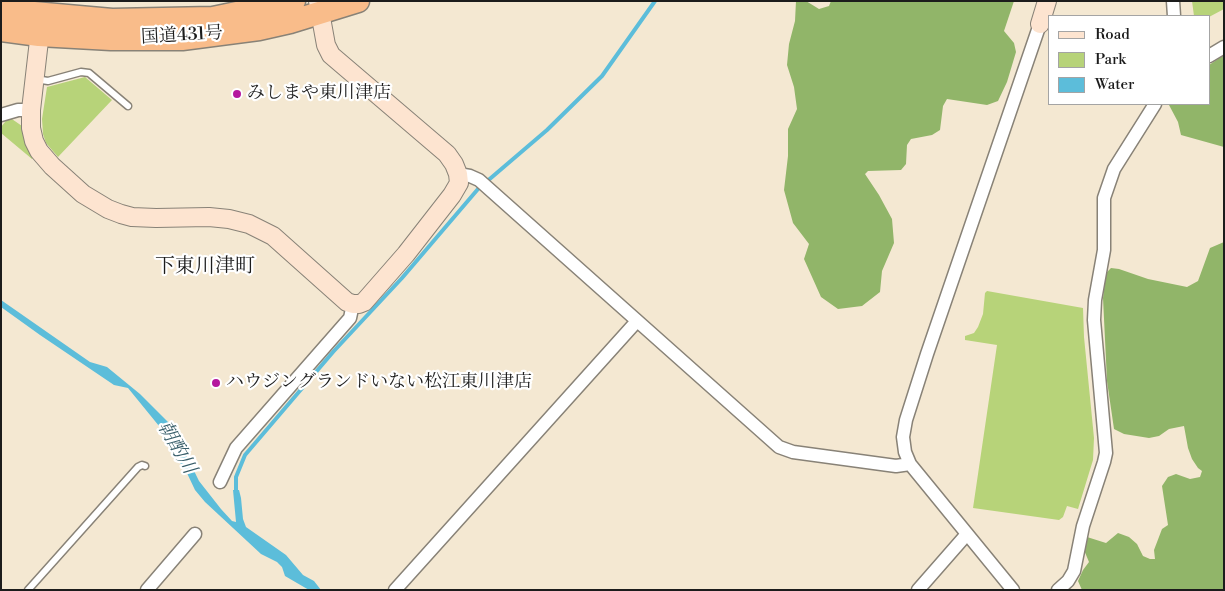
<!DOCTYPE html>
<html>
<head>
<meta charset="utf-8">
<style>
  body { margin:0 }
  #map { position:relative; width:1225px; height:591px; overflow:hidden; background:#f4e8d2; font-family:"Libre Bodoni",serif }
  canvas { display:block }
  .frame { position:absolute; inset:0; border:2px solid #1c1c1c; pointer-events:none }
  .legend { position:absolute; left:1048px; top:15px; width:162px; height:90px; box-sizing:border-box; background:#fff; border:1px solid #a4a4a4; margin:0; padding:6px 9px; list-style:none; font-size:15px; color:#1c1c1c }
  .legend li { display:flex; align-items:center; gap:10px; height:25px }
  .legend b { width:25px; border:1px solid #a4a4a4 }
</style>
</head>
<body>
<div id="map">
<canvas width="1225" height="591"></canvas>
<div class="frame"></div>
<ul class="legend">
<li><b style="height:6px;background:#fde4d0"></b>Road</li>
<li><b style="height:14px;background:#b7d379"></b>Park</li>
<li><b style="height:14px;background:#5cbdda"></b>Water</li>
</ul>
</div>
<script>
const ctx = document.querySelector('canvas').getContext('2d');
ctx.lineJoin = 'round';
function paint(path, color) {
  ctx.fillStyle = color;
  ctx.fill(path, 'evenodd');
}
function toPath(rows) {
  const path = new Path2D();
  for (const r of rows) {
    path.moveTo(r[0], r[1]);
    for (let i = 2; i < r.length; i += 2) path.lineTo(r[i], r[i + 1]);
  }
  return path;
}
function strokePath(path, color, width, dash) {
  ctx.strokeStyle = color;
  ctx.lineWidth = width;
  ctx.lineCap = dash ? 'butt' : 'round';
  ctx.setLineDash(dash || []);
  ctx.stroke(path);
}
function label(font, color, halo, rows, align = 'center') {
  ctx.font = font + ' "Libre Bodoni","Noto Serif JP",serif';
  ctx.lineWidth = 4.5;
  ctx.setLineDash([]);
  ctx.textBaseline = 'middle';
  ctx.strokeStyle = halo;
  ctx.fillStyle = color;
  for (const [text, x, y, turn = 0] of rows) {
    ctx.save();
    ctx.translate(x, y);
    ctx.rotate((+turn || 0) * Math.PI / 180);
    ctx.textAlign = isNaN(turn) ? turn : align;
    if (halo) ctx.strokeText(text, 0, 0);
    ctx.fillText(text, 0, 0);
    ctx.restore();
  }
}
paint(toPath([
  [1192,1,1224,1,1224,9,1209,17,1194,16],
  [85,77,112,100,58,157,46,143,43,134,42,119,47,87],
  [9,117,22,126,27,145,34,156,32,159,1,133,1,127],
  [987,291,1083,308,1084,337,1094,438,1093,460,1078,509,1067,506,1063,517,1059,520,973,508,997,345,965,340,965,336,974,333,978,327,983,314,985,293]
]), '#b7d379');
paint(toPath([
  [796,1,806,1,819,9,829,6,831,1,1014,1,1004,31,1014,43,1016,52,1007,82,998,101,987,105,947,99,943,106,940,130,932,135,911,139,907,145,906,164,901,170,868,171,865,174,879,195,892,219,894,243,882,271,880,292,862,306,838,309,821,297,804,259,809,244,793,223,784,190,788,156,788,129,797,109,794,87,787,65,789,44,795,21],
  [1224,55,1224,147,1181,135,1178,122,1169,105,1170,104,1209,104,1209,65],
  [1224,242,1224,590,1082,590,1078,581,1083,570,1089,562,1084,550,1083,541,1087,537,1106,543,1118,533,1129,537,1137,544,1143,556,1150,559,1155,559,1154,550,1162,529,1168,525,1162,486,1168,477,1176,474,1190,479,1200,477,1202,471,1198,468,1192,459,1188,448,1184,426,1169,429,1159,436,1149,438,1124,434,1114,429,1107,381,1103,298,1106,273,1111,268,1119,269,1148,279,1187,287,1198,281,1210,248]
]), '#91b569');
paint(toPath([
  [1,300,90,362,107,367,140,394,172,426,199,481,221,509,232,521,236,522,233,490,239,490,241,498,243,519,246,527,286,555,303,575,314,581,321,590,309,590,285,576,282,567,277,562,261,554,205,502,195,490,186,471,167,445,159,426,128,388,114,385,40,335,1,307]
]), '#5cbdda');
strokePath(toPath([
  [236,493,236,477,245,455,333,352,402,278,478,189,547,130,602,76,655,1]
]), '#5cbdda', 4);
const lane = toPath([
  [35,79,48,81,81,72,89,73,128,106],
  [28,590,138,467,142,465,145,466]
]);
const street = toPath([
  [1173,1,1174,16],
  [1209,56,1224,47],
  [1,115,18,110,31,110],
  [458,174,470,176,479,180,779,447,793,452,896,466,910,464],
  [220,482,236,448,350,318,353,304],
  [147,590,195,534],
  [395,590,637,321],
  [918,590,967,534],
  [1013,590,910,464,905,452,903,437,906,420,927,354,1040,24],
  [1058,590,1068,581,1074,571,1083,526,1104,462,1106,453,1094,320,1095,300,1104,250,1104,198,1114,169,1155,104]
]);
const secondary = toPath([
  [41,23,31,110,31,128,34,141,39,151,52,166,83,194,108,209,121,214,132,217,156,218,209,217,229,219,249,224,273,236,347,302,353,304,359,304,364,302,406,254,452,195,459,183,458,174,454,164,447,154,331,55,326,45,318,1],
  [1040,24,1047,1]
]);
const highway = toPath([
  [1,10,112,20,213,18,294,1],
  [1,30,39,35,111,39,182,39,259,29,290,22,358,1]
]);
strokePath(lane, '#888277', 9);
strokePath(street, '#888277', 15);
strokePath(secondary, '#888277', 20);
strokePath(highway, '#888277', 25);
strokePath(lane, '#fff', 6);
strokePath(street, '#fff', 12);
strokePath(secondary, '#fde4d0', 18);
strokePath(highway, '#f9bc8a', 22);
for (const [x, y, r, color] of [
  [237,94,5,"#b5179e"],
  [216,383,5,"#b5179e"]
]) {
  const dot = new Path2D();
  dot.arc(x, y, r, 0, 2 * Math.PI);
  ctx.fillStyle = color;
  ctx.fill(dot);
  strokePath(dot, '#fff', 2);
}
label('18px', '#1c1c1c', '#fff', [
  ["国道431号",182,36,-3]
]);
label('18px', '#1c1c1c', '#fff', [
  ["みしまや東川津店",247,94],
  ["ハウジングランドいない松江東川津店",226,383]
], 'left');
label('italic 19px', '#365c68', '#fff', [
  ["朝酌川",176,448,60]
]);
label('20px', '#1c1c1c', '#fff', [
  ["下東川津町",205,267]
]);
</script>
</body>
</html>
